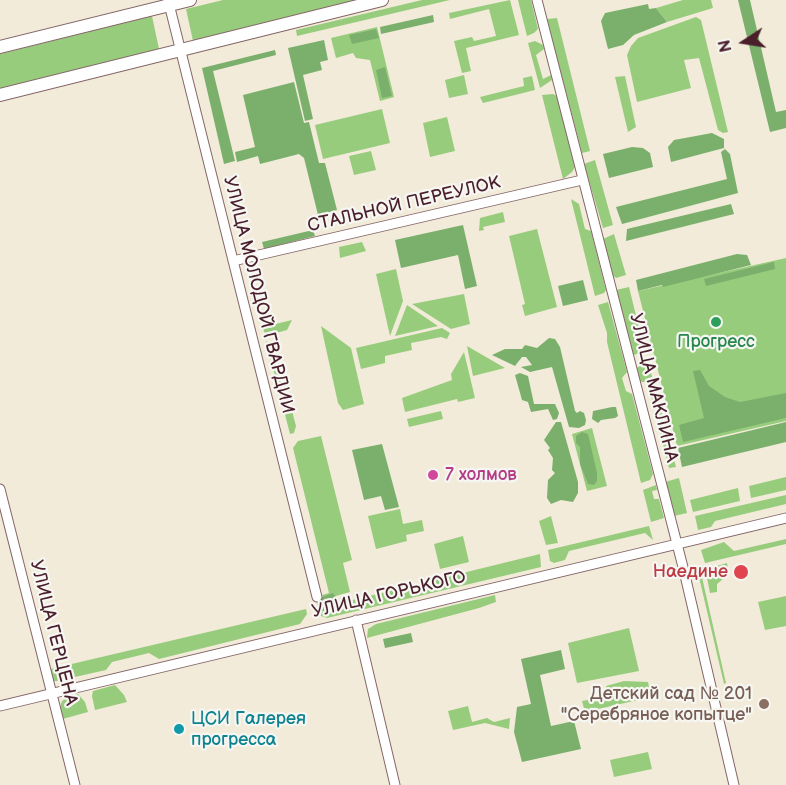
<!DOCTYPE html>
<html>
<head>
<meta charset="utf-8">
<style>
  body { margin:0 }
  #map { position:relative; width:786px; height:785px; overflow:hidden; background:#f2ebd9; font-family:"Balsamiq Sans",sans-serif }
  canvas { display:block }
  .north { position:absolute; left:714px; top:12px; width:60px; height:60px; -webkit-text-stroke:4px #f6f6f2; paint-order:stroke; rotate:258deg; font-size:16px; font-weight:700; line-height:24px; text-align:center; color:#4a1f2b }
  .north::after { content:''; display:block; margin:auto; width:21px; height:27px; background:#4a1f2b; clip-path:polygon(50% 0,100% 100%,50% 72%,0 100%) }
</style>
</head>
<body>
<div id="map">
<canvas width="786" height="785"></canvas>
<div class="north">N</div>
</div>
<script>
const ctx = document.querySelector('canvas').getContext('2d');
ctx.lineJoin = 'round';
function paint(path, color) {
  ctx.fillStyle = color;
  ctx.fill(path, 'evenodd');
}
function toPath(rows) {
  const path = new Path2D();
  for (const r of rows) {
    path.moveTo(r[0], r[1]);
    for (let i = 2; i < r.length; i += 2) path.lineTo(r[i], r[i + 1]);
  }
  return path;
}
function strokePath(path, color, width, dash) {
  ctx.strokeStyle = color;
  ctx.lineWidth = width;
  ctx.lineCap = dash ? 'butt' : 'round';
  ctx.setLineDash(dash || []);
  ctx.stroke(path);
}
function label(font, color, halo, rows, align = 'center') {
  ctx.font = font + ' "Balsamiq Sans",sans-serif';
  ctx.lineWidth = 4.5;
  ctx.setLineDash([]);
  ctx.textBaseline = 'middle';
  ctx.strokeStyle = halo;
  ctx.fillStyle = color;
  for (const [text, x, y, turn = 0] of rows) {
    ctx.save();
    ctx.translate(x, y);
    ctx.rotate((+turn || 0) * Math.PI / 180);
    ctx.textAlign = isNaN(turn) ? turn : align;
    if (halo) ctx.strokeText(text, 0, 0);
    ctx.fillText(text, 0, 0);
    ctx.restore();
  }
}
paint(toPath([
  [223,0,361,0,193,41,186,9],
  [422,0,450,0,297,36,296,30],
  [510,0,519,35,466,48,471,71,462,73,454,41,472,37,474,41,496,36,489,9,450,19,449,13],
  [518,0,531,0,538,29,534,33,527,36],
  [683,0,711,0,713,8,667,22,656,8],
  [152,16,159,49,0,89,0,54],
  [696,17,701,20,728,132,723,133,718,130,699,58,684,60,691,88,637,102,627,55,631,46,638,38],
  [557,18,590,151,582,153,547,19],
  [377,27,394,97,380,101,370,60,356,58,353,53,336,58,331,38],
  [535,41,543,45,544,49,536,55,543,79,551,75,552,80,540,88,528,43],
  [464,75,468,94,449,98,445,80],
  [532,76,535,90,483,103,480,97,524,86,523,78],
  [625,76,636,127,628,132,615,77],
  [553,94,557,96,575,167,572,172,563,179,542,95],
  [382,109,390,143,323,159,315,125],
  [447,117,455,151,430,157,423,123],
  [371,151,376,170,354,175,349,156],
  [595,160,613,225,603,228,584,164],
  [571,199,579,204,585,229,591,231,606,290,604,293,595,296],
  [503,212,505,222,483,227,484,230,479,231,480,218],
  [537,229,557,307,525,316,522,305,525,304,509,236],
  [614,234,626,275,616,278,611,274,603,239],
  [362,242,366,251,340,258,339,247],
  [786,258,786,421,677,446,638,291],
  [396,269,403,301,390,336,376,274],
  [629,287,645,352,633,355,616,290],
  [464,294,470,324,451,329,412,304],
  [608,302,627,372,622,378,626,391,632,394,653,474,650,480,641,483,607,342,607,333,598,305],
  [407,305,438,326,395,336],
  [292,320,287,330,269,335,264,332,263,327],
  [321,326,351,348,364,404,343,410,338,403],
  [442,328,450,333,447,339,441,337,411,343,412,350,385,356,385,363,361,369,356,348],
  [266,341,275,347,296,426,294,433,290,434],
  [467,346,505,368,473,376],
  [464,352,475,398,458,402,457,399,405,412,402,398,452,380,451,374],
  [648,361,676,467,669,468,648,383,638,381,635,369],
  [441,411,443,419,409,427,407,419],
  [592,428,607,486,587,491,572,434],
  [321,436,352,560,343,563,350,592,325,599,322,595,329,593,293,448,298,441],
  [786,477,786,490,751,498,749,486],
  [679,478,687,513,674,516,665,482],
  [656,485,657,490,652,491,654,499,659,499,664,518,651,522,643,490],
  [738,488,740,501,693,512,690,500],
  [786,495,786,504,715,521,711,527,698,530,695,516],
  [400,509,403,524,422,520,424,531,406,535,407,541,376,549,368,516],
  [551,516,558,543,546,545,539,521],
  [649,526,653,540,645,533,569,551,565,560,554,563,550,561,548,550],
  [463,536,469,562,440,569,434,544],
  [786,539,786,544,705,563,701,550,724,542,734,551],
  [540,554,541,567,327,618,321,616,316,609],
  [727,563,729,574,717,584,717,592,710,593,707,578,710,568],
  [698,570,701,573,726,683,724,684,699,577,691,575,690,571],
  [495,595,496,602,479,608,367,638,368,629,376,624],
  [786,596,786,626,765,630,758,602],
  [306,609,307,614,300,624,159,659,149,653,112,662,106,670,57,681,52,681,46,670],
  [629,628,639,671,577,683,568,643],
  [624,681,648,682,651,697,585,712,582,701,608,696,606,686],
  [115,685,124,695,127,702,95,710,92,696,93,691],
  [78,694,85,702,88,712,59,720,61,703,64,699],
  [468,706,472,722,487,718,494,722,510,718,509,729,485,723,453,730,448,711],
  [648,752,652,769,614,777,610,760]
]), '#98cc7d');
paint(toPath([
  [738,0,750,0,776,112,786,110,786,128,770,132],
  [648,4,649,9,656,8,667,22,634,35,623,45,608,49,601,21,605,13],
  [433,15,434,22,381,34,380,27],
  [376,29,379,38,352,44,349,35],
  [324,40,328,60,320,62,322,70,303,75,313,119,305,121,288,48],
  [275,50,276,55,213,71,235,161,224,164,202,68],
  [385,67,392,96,382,98,376,70],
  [294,82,304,123,309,122,319,163,325,163,337,210,318,215,304,158,299,154,260,164,258,156,237,162,235,152,255,147,243,95],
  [712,133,724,139,724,148,671,162,668,147,674,140],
  [632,147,643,148,650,153,653,167,609,178,603,154],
  [725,149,730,154,738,193,622,224,616,207,727,179,721,152],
  [731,204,734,214,626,241,627,229],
  [463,225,477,286,465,289,458,255,401,268,395,240],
  [313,230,315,236,264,249,262,242],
  [737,254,747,255,751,265,663,287,662,285,638,291,636,280],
  [774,262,775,269,706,286,704,279],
  [583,280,588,300,563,306,558,286],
  [549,338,555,339,560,347,575,411,577,413,580,411,584,413,586,420,585,425,579,428,569,427,552,367,530,372,521,367,532,365,526,357,522,357,515,366,492,355,505,349,522,349,525,345,537,348],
  [700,370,709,386,725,397,740,402,786,393,786,418,683,442,679,425,704,418,693,371],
  [520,373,528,376,534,404,555,404,559,413,557,419,553,420,548,409,531,412,528,402,522,400,515,375],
  [612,407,616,407,618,416,615,418,601,420,598,423,592,419,593,411],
  [556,422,561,422,578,482,578,493,573,502,561,500,551,504,547,498,548,480,555,473,552,470,553,458,548,450,550,448,544,440],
  [786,422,786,442,682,467,678,448],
  [582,432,588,434,597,473,597,481,594,485,588,484,580,464,580,447,576,443,576,436],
  [382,444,399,507,385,510,381,496,364,500,352,450],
  [333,593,338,600,332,611,327,613,319,610,317,604,319,598],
  [411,633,413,642,385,648,383,639],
  [561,650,565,669,540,675,551,726,574,721,581,749,522,762,514,732,517,707,531,704,521,659]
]), '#7ab06c');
const minor = toPath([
  [168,0,317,597],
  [537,0,684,571,734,785],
  [233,261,582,180],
  [0,489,75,785],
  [356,620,395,785],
  [0,706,786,518]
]);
const major = toPath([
  [0,47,190,0],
  [0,95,382,0]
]);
strokePath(minor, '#856668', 11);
strokePath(major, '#856668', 14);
strokePath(minor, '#fff', 9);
strokePath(major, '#fff', 12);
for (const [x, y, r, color] of [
  [716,322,6,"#2e9e5b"],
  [433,475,6,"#d1479c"],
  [741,572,8,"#e0444e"],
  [764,704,6,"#8d6e63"],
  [179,729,6,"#0f9aa8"]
]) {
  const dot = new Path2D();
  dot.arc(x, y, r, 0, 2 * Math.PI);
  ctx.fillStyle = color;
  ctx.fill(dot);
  strokePath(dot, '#f6f6f2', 2);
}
label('18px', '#4a1f2b', '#f6f6f2', [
  ["СТАЛЬНОЙ ПЕРЕУЛОК",404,205,-13],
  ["УЛИЦА МОЛОДОЙ ГВАРДИИ",258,295,76],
  ["УЛИЦА МАКЛИНА",653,388,76],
  ["УЛИЦА ГОРЬКОГО",389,595,-13],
  ["УЛИЦА ГЕРЦЕНА",53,633,76]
]);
label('18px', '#27864d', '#f6f6f2', [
  ["Прогресс",716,342]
]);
label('18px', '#b23c85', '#f6f6f2', [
  ["7 холмов",445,475]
], 'left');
label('18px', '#be3a42', '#f6f6f2', [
  ["Наедине",728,572]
], 'right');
label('18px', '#785e54', '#f6f6f2', [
  ["Детский сад № 201",752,694],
  ["\"Серебряное копытце\"",752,715]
], 'right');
label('18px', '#0d838f', '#f6f6f2', [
  ["ЦСИ Галерея",191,719],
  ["прогресса",191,740]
], 'left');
</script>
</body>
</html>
